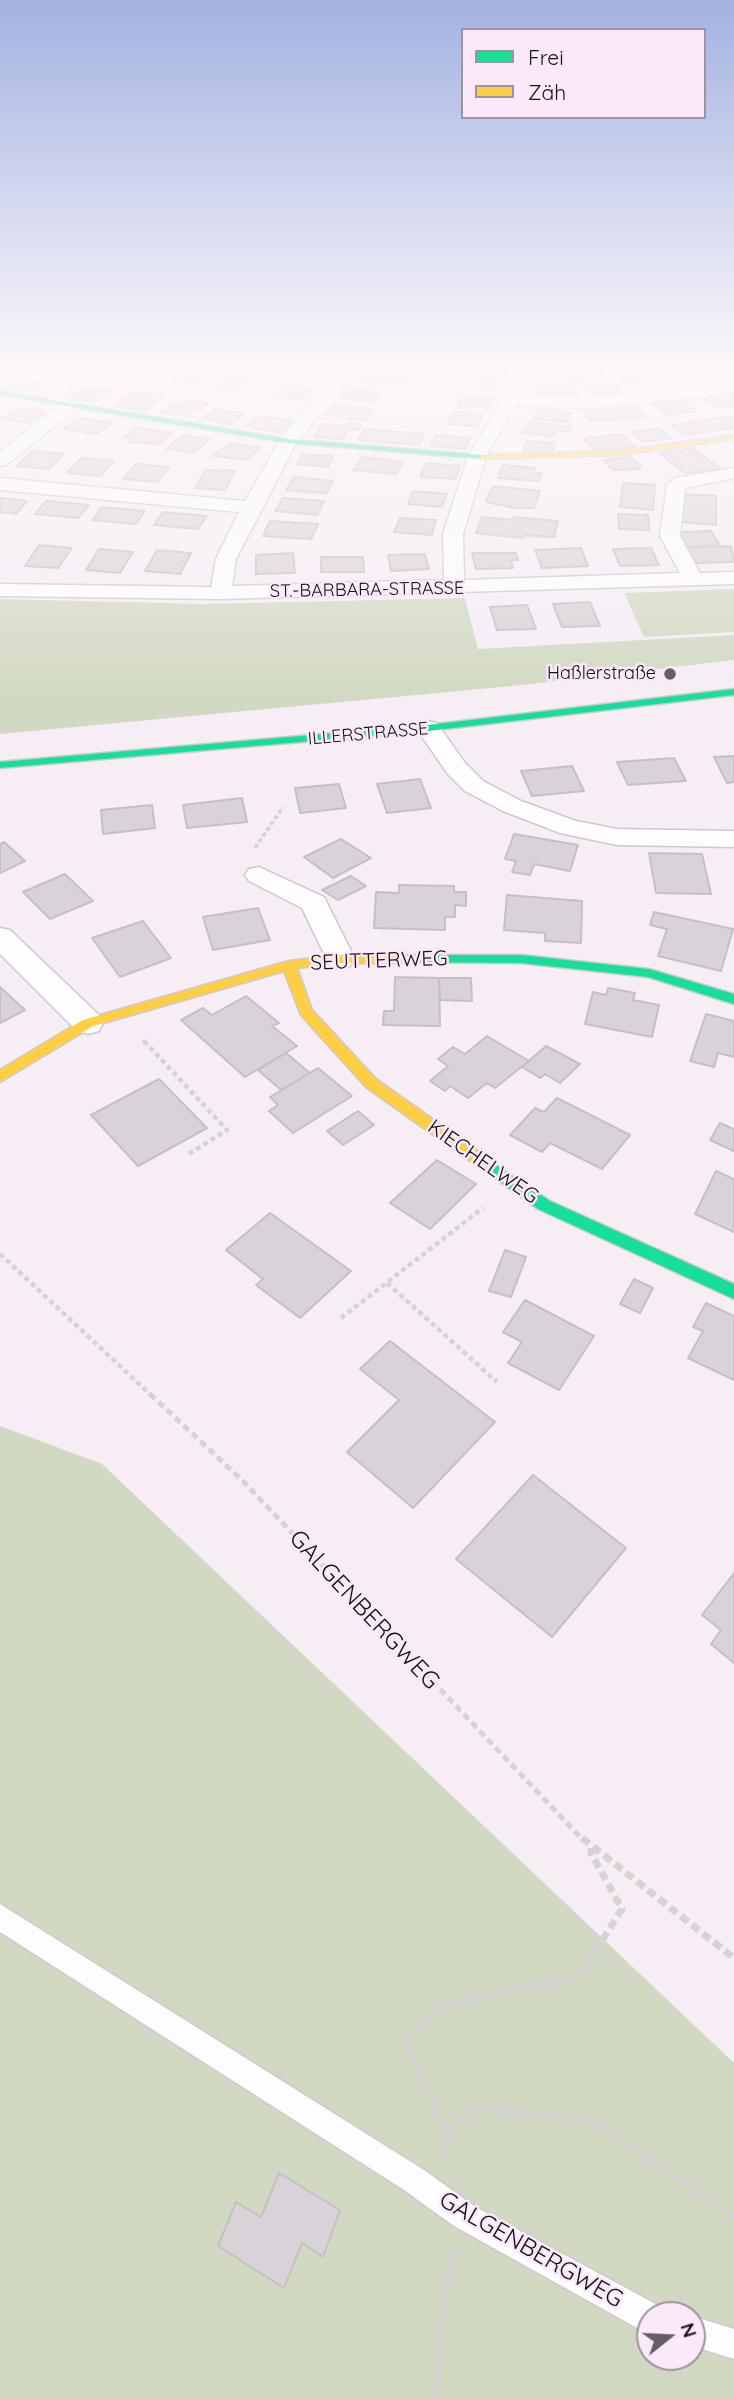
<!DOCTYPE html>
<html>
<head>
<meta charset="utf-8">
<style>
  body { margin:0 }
  #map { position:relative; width:734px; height:2399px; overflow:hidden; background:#f6edf5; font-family:Quicksand,sans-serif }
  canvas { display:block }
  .legend { position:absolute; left:461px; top:28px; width:245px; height:91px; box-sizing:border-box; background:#fae9f8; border:2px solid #9f939e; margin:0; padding:9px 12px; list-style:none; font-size:21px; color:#171116 }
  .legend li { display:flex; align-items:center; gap:14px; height:35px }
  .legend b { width:35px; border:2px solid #9f939e }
  .north { position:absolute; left:636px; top:2301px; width:70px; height:70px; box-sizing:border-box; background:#fae9f8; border:2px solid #9f939e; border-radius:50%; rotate:72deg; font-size:19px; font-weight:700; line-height:28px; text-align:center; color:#171116 }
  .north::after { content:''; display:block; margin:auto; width:24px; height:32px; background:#655e64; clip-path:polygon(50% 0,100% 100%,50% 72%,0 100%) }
</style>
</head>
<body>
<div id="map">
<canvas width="734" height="2399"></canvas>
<ul class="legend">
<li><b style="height:9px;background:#16e098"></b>Frei</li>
<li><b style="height:9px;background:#ffcf43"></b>Zäh</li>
</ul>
<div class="north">N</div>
</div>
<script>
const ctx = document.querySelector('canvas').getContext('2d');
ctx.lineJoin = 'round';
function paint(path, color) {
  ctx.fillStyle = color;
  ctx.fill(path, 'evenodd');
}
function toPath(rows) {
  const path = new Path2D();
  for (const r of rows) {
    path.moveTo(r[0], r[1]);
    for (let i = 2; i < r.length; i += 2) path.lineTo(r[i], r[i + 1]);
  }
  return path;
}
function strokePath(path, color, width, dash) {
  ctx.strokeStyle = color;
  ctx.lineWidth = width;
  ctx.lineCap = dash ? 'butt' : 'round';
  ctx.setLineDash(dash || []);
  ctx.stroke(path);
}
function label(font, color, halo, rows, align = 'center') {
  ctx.font = font + ' Quicksand,sans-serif';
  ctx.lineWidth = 5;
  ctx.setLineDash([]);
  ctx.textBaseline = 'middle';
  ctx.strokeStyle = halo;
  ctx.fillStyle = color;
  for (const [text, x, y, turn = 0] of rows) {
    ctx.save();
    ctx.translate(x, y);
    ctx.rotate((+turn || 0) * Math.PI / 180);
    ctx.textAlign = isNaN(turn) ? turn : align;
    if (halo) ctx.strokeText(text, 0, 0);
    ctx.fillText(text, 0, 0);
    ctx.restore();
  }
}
paint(toPath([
  [734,589,734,632,644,637,624,593],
  [465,598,478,649,734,635,734,660,512,686,0,734,0,599,205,604],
  [0,1426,102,1464,734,2063,734,2399,0,2399],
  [650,2315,692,2315,692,2357,650,2357]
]), '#d1d9c2');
const building = toPath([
  [36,365,64,365,57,372,31,370,36,365],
  [101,365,135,365,124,372,91,371,101,365],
  [258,365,289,365,284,371,276,373,252,369,258,365],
  [303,365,332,369,318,380,289,376,303,365],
  [480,365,512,365,507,374,476,371,480,365],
  [652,365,676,365,620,378,615,371,652,365],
  [676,365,691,367,627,384,620,378,676,365],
  [706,365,734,365,728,367,734,369,721,373,705,368,710,366,706,365],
  [598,366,605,374,593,374,597,379,582,380,572,367,598,366],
  [572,367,583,381,571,382,566,376,550,377,545,369,572,367],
  [379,371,410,374,400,386,355,382,360,377,372,378,379,371],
  [182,372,203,375,193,383,171,379,182,372],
  [221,378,248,381,239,389,231,390,212,386,221,378],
  [478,378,500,380,497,388,475,386,478,378],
  [20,379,47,383,33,392,5,388,20,379],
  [539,383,571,385,569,390,577,391,576,394,568,393,566,398,534,396,539,383],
  [615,383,624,394,597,396,584,387,615,383],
  [281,387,311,391,302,400,271,396,281,387],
  [95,388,111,391,92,402,66,397,81,389,91,391,95,388],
  [348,388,382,392,374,402,340,398,348,388],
  [134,392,164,396,145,411,114,406,134,392],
  [734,392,734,405,721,408,703,399,734,392],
  [463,395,493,397,488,407,458,405,463,395],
  [681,399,696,411,666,415,651,403,681,399],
  [188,401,209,403,187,416,161,413,173,403,183,405,188,401],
  [333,405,374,409,365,421,325,415,333,405],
  [636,405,646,417,590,421,581,408,636,405],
  [18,408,45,412,29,423,2,419,18,408],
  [215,409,244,414,231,424,202,419,215,409],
  [538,410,572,413,567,422,533,419,538,410],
  [454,412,483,415,477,426,448,424,454,412],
  [261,416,293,421,279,432,247,427,261,416],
  [734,416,734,428,685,435,671,425,734,416],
  [79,418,112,423,97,434,63,429,79,418],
  [530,422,572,427,569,432,556,431,553,436,523,433,530,422],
  [348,423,361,424,358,430,348,429,343,439,314,437,321,424,346,426,348,423],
  [136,427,173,433,160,444,129,442,132,439,123,438,136,427],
  [659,428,672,438,644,442,632,432,659,428],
  [365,429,424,434,419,445,358,440,365,429],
  [621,434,635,447,597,451,583,439,621,434],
  [183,435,210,439,194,453,166,449,183,435],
  [436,435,470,438,465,449,430,446,436,435],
  [527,441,555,443,552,454,523,452,527,441],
  [231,443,261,448,245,460,213,456,231,443],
  [693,448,721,469,686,474,659,453,693,448],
  [32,451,64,454,49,469,17,466,32,451],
  [303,454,333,456,328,467,297,464,303,454],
  [362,457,403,462,396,474,353,470,362,457],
  [631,457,641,466,637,467,640,469,613,470,603,460,631,457],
  [81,458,114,461,100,476,67,473,81,458],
  [426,463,460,466,455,479,420,477,426,463],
  [136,464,169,467,157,482,123,479,136,464],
  [503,465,535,468,534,473,541,473,539,481,498,478,503,465],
  [206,470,235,471,225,490,195,488,206,470],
  [294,477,333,481,327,493,286,490,294,477],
  [623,483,655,485,653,510,620,507,623,483],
  [493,486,540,491,534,508,515,508,486,502,493,486],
  [413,491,447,494,442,507,408,504,413,491],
  [684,494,716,496,716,525,682,522,684,494],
  [0,498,27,501,16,514,0,512,0,498],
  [283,498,324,501,317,515,275,511,283,498],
  [46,501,89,505,78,518,35,514,46,501],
  [102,507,145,511,136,524,92,520,102,507],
  [163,512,207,516,198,529,154,525,163,512],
  [618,514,648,515,649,530,619,529,618,514],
  [482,517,513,520,514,517,558,521,554,537,525,535,524,538,476,533,482,517],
  [400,518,436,520,432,535,394,532,400,518],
  [270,521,318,524,311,539,263,536,270,521],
  [711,531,720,546,687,547,679,532,711,531],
  [39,545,72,548,58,568,25,566,39,545],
  [731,546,734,562,696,563,687,547,731,546],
  [581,548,588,566,542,568,535,550,581,548],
  [651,548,659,565,620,566,613,549,651,548],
  [99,549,133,552,120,573,86,570,99,549],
  [157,550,191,553,180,574,145,571,157,550],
  [293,553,295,573,256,574,256,555,293,553],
  [472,553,516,553,518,560,511,560,513,568,476,569,472,553],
  [425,554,429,569,391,571,388,555,425,554],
  [321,557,363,557,364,572,321,572,321,557],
  [590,602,600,626,562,627,553,604,590,602],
  [527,605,536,629,497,630,490,607,527,605],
  [734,756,734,782,727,783,714,757,734,756],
  [674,758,686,781,628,785,617,762,674,758],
  [572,766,584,791,532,796,521,771,572,766],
  [420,779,431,808,387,813,377,784,420,779],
  [339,784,346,808,300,813,295,788,339,784],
  [242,798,247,822,187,828,183,805,242,798],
  [152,805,155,828,103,834,101,810,152,805],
  [514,834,578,845,570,871,534,864,530,875,512,872,516,861,505,859,514,834],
  [341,839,371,858,333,878,304,857,341,839],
  [4,842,25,861,0,873,0,844,4,842],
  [649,853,702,854,711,894,656,893,649,853],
  [65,874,93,901,50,919,23,892,65,874],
  [351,876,366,886,338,900,322,890,351,876],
  [399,885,454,886,454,892,466,892,466,906,455,905,455,917,445,917,445,930,374,928,376,892,399,893,399,885],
  [507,895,582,901,581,943,545,941,545,933,504,930,507,895],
  [258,908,270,940,213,950,203,917,258,908],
  [654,912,733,929,721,971,658,956,667,929,650,925,654,912],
  [143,921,171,958,120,977,92,938,143,921],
  [395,977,439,978,440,1026,383,1025,384,1011,394,1011,395,977],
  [439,978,471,978,472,1001,440,1000,439,978],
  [0,987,25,1010,0,1023,0,987],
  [608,988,635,993,633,1000,659,1005,652,1037,585,1024,593,992,606,995,608,988],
  [246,996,279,1023,272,1026,297,1046,245,1077,181,1020,203,1008,212,1015,246,996],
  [706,1014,734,1021,734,1057,718,1053,714,1067,690,1061,706,1014],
  [487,1036,529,1061,495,1088,487,1083,468,1098,450,1086,445,1091,430,1081,448,1066,438,1059,453,1047,465,1054,487,1036],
  [546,1046,580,1064,560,1083,545,1074,540,1078,522,1067,546,1046],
  [286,1053,310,1073,281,1090,258,1070,286,1053],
  [318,1068,352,1096,293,1133,269,1111,278,1105,270,1097,318,1068],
  [159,1079,207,1128,138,1166,91,1115,159,1079],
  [557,1098,630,1135,602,1169,550,1143,542,1152,510,1135,535,1108,544,1112,557,1098],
  [358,1111,374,1125,343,1145,327,1131,358,1111],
  [720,1123,734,1129,734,1151,710,1140,720,1123],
  [437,1160,476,1184,430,1229,390,1203,437,1160],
  [716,1171,734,1179,734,1232,695,1214,716,1171],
  [270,1213,351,1271,300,1318,256,1285,263,1279,226,1250,270,1213],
  [505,1250,526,1257,511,1297,489,1291,505,1250],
  [634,1279,653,1288,640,1313,620,1304,634,1279],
  [525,1300,594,1336,559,1390,508,1363,522,1342,503,1332,525,1300],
  [706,1303,734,1316,734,1380,688,1358,703,1331,693,1327,706,1303],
  [390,1341,495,1422,413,1508,347,1452,399,1400,360,1369,390,1341],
  [533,1475,626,1548,552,1637,456,1559,533,1475],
  [734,1573,734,1663,711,1644,721,1630,702,1615,734,1573],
  [279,2173,340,2210,323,2257,302,2243,284,2288,218,2246,236,2202,261,2217,279,2173]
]);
paint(building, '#d9d2d8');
strokePath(building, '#c6bfc5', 2);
const lane = toPath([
  [0,1904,424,2170,474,2206,661,2307,664,2315,650,2315,650,2333,639,2329,454,2226,404,2190,0,1932,0,1904],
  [692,2316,734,2329,734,2359,692,2346,692,2316]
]);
const street = toPath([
  [74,365,91,365,64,394,67,401,76,401,78,405,76,409,6,465,0,466,0,452,58,406,54,406,47,393,74,365],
  [181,365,222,365,332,379,344,365,360,365,296,443,236,559,232,586,444,580,443,534,468,457,502,401,528,365,544,365,522,396,593,398,719,384,734,379,734,390,722,394,593,408,515,406,486,457,463,534,464,580,680,573,660,536,667,484,676,478,734,468,734,478,685,488,680,536,700,573,734,572,734,584,220,599,0,596,0,584,211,587,216,559,239,512,0,490,0,478,245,501,282,437,324,388,189,370,181,365],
  [428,721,437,723,465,763,483,781,521,801,576,821,617,829,734,831,734,847,617,845,560,833,503,811,465,791,447,773,416,728,419,723,428,721],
  [259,867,324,897,355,959,350,966,340,969,330,966,302,908,249,881,245,875,249,869,259,867],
  [0,928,10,930,99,1015,103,1023,99,1031,88,1034,77,1031,0,954,0,928]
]);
const fast = toPath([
  [0,391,288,439,483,455,487,457,483,459,288,443,0,395,0,391],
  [734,689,734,695,428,731,0,768,0,762,428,725,734,689],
  [407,955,521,955,649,969,734,994,734,1004,648,977,521,963,402,962,402,956,407,955],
  [485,1158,550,1201,734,1284,734,1299,538,1209,480,1168,477,1164,485,1158]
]);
const slow = toPath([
  [734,435,734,439,621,455,483,459,479,457,483,455,621,451,734,435],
  [340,955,412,956,414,959,407,963,340,963,297,968,312,1010,376,1079,490,1160,493,1164,490,1168,480,1168,366,1087,301,1015,284,971,93,1026,0,1082,0,1070,83,1020,289,961,340,955]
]);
strokePath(lane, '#cfc8ce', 3);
strokePath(street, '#cfc8ce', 3);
strokePath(fast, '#cfc8ce', 3);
strokePath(slow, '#cfc8ce', 3);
strokePath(toPath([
  [292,492,322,495],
  [482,535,551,538]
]), '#d6d3d6', 2.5, [2.5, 2]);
strokePath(toPath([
  [255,848,283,807],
  [143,1040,146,1043]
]), '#d6d3d6', 3.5, [4.5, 2.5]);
strokePath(toPath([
  [144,1041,227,1130,187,1155],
  [0,1254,152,1396],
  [387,1283,497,1382],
  [341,1318,483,1208]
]), '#d6d3d6', 4.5, [5, 3.5]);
strokePath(toPath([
  [150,1394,242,1480,583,1840]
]), '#d6d3d6', 5, [7, 4.5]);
strokePath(toPath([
  [582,1838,734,1958],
  [446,2132,405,2043,438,2005,579,1977,622,1909,591,1853,591,1848],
  [443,2160,446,2132,476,2106,595,2122,734,2217],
  [436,2399,443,2298,456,2248]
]), '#d6d3d6', 7, [9, 5]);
paint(lane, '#fefcfe');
paint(street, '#fefcfe');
paint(fast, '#16e098');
paint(slow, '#ffcf43');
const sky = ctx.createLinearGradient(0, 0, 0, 701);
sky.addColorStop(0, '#a4b2e2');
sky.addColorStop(0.52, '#fbf7fa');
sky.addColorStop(1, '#fbf7fa00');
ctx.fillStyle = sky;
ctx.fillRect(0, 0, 734, 701);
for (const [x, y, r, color] of [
  [670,674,7,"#655e64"]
]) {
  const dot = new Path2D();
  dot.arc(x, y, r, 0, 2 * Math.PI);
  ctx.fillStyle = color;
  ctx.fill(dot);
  strokePath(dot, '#fae9f8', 2.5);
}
label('18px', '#171116', '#fae9f8', [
  ["ST.-BARBARA-STRASSE",367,590,-1],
  ["ILLERSTRASSE",368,734,-5]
]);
label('18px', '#171116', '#fae9f8', [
  ["Haßlerstraße",656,674]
], 'right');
label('21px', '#171116', '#fae9f8', [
  ["SEUTTERWEG",379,961,-2],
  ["KIECHELWEG",483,1162,35]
]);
label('24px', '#171116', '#fae9f8', [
  ["GALGENBERGWEG",364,1610,47],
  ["GALGENBERGWEG",531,2250,30]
]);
</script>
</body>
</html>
